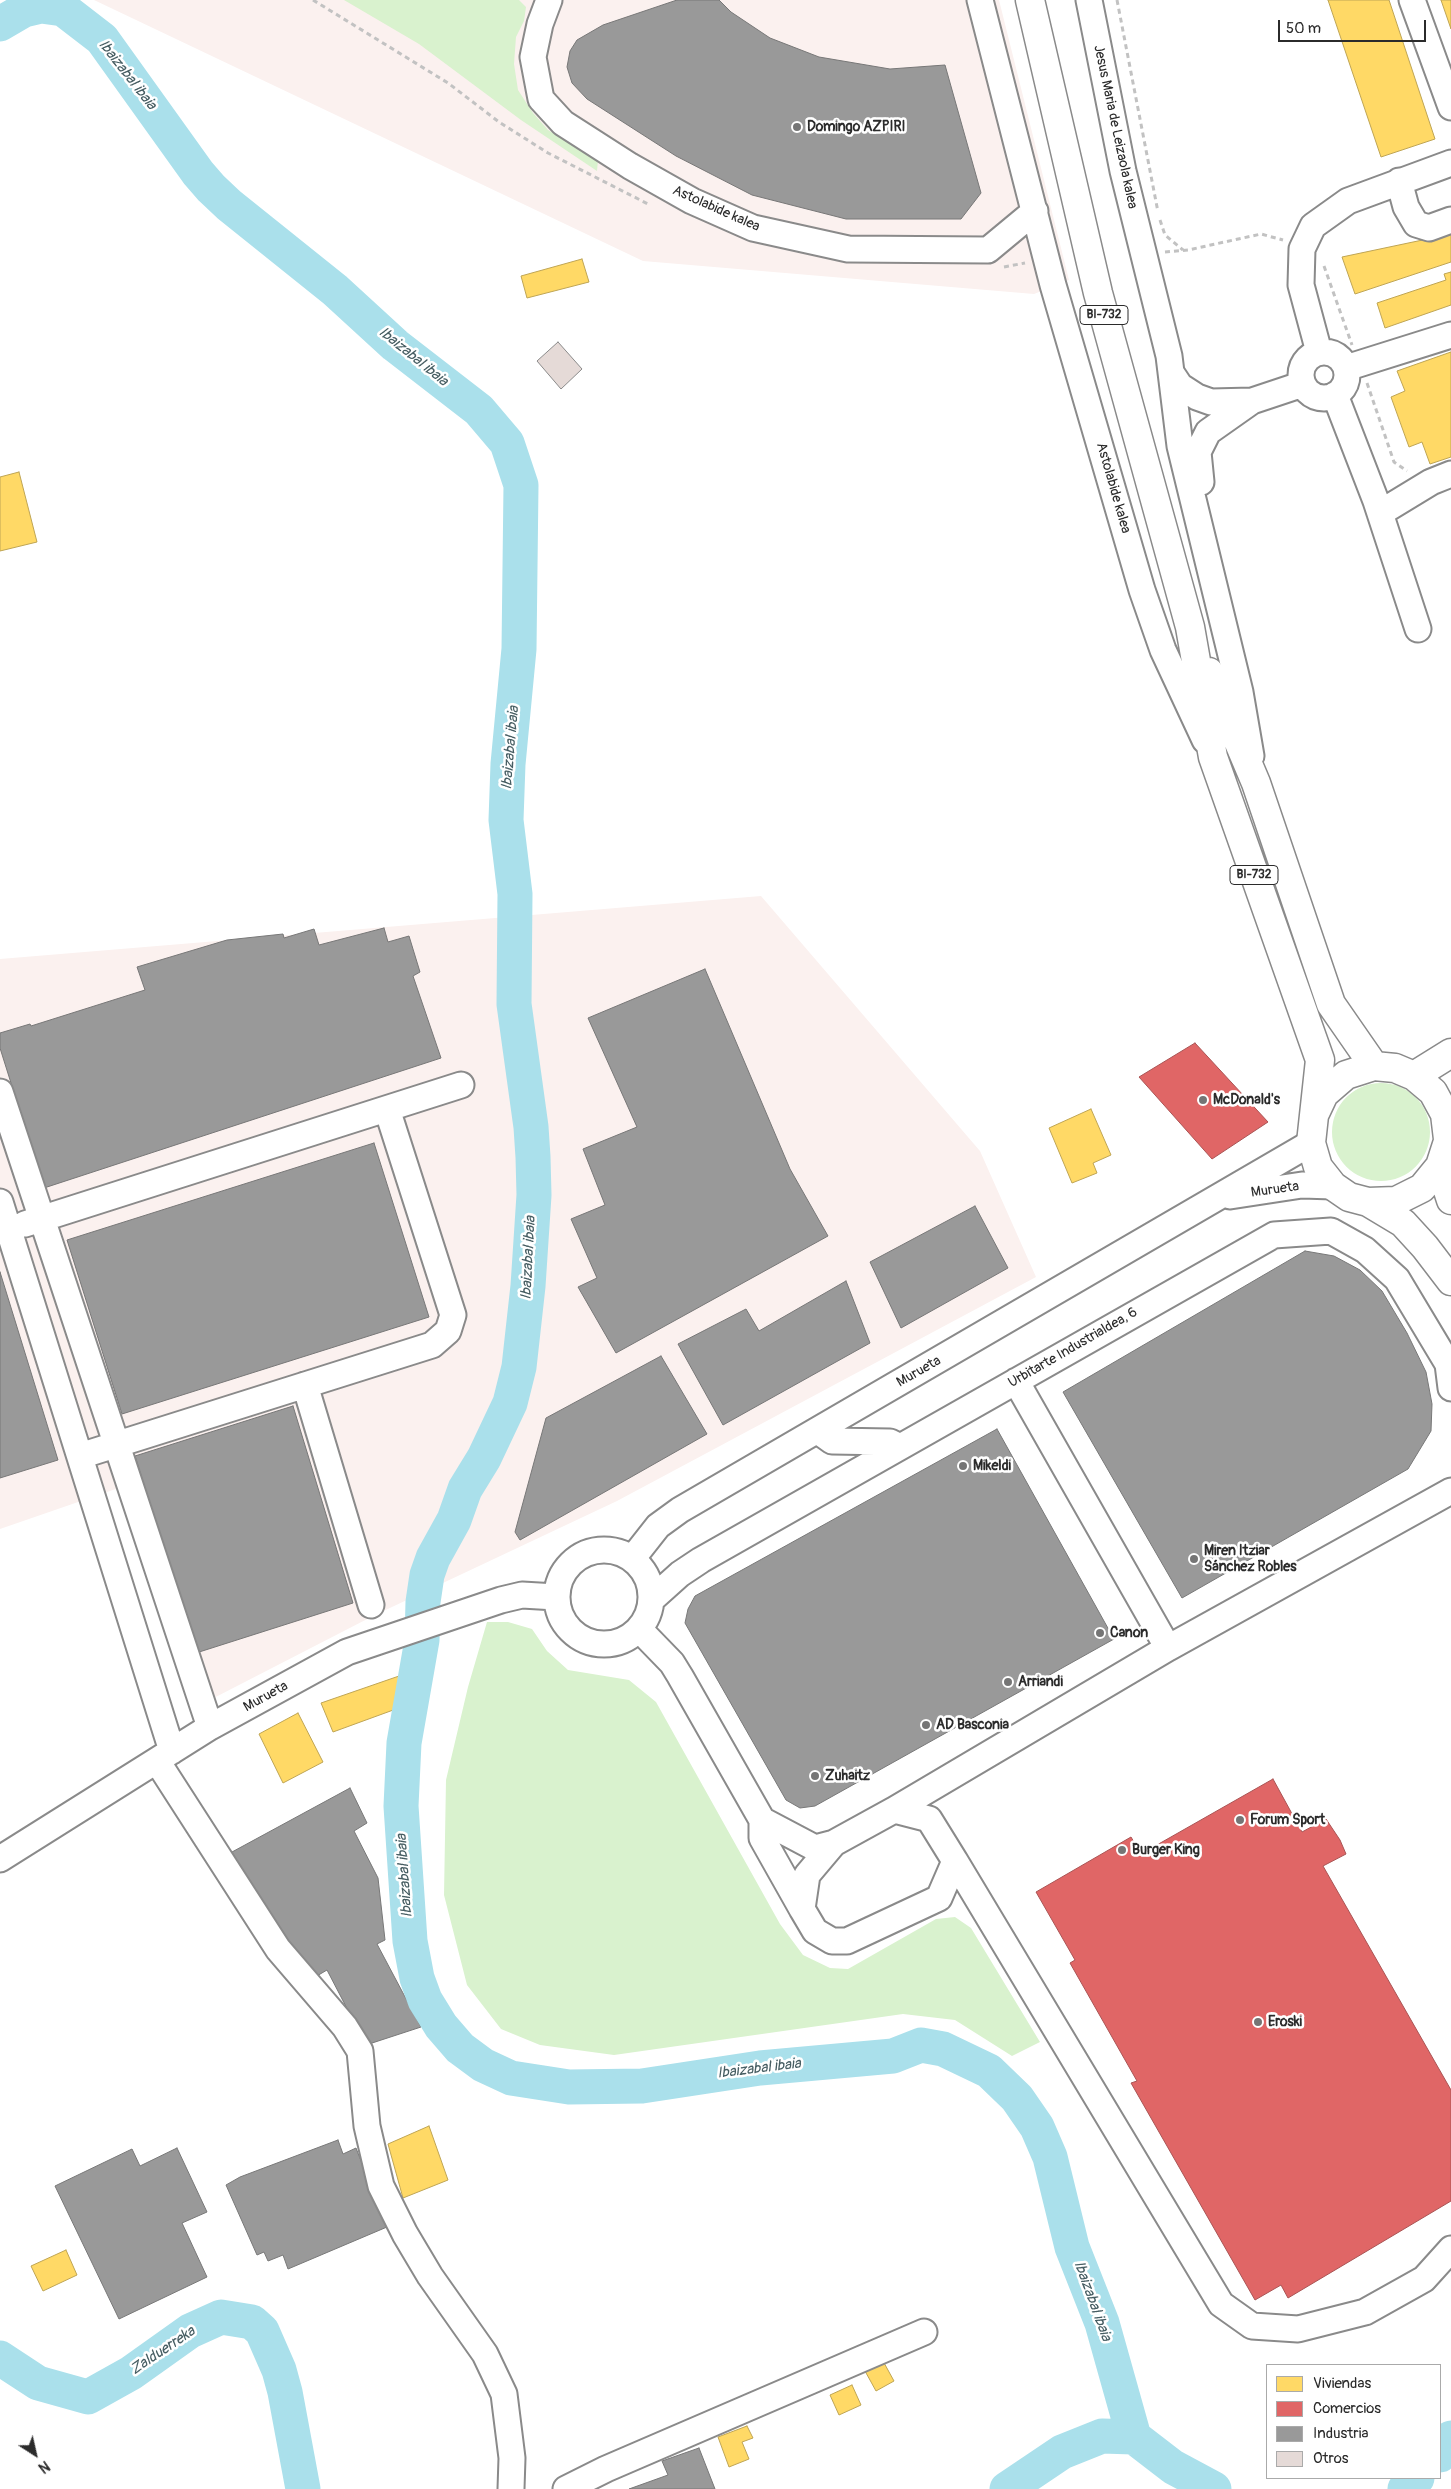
<!DOCTYPE html>
<html>
<head>
<meta charset="utf-8">
<style>
  body { margin:0 }
  #map { position:relative; width:1451px; height:2489px; overflow:hidden; background:#fff; font-family:Pangolin,sans-serif }
  canvas { display:block }
  .legend { position:absolute; left:1266px; top:2364px; width:175px; height:115px; box-sizing:border-box; background:#fff; border:1px solid #aaa; margin:0; padding:6px 9px; list-style:none; font-size:15px; color:#2b2b2b }
  .legend li { display:flex; align-items:center; gap:10px; height:25px }
  .legend b { width:25px; border:1px solid #aaa }
  .north { position:absolute; left:10px; top:2429px; width:50px; height:50px; -webkit-text-stroke:4px #fff; paint-order:stroke; rotate:145deg; font-size:14px; font-weight:700; line-height:20px; text-align:center; color:#2b2b2b }
  .north::after { content:''; display:block; margin:auto; width:18px; height:22px; background:#2b2b2b; clip-path:polygon(50% 0,100% 100%,50% 72%,0 100%) }
  .scale { position:absolute; left:1278px; top:20px; width:148px; height:22px; box-sizing:border-box; border:2px solid #2b2b2b; border-top:0; padding-left:6px; font-size:15px; line-height:18px; white-space:nowrap; color:#2b2b2b; -webkit-text-stroke:4px #fff; paint-order:stroke }
</style>
</head>
<body>
<div id="map">
<canvas width="1451" height="2489"></canvas>
<ul class="legend">
<li><b style="height:14px;background:#ffd966"></b>Viviendas</li>
<li><b style="height:14px;background:#e06666"></b>Comercios</li>
<li><b style="height:14px;background:#999"></b>Industria</li>
<li><b style="height:14px;background:#e5dad7"></b>Otros</li>
</ul>
<div class="north">N</div>
<div class="scale">50 m</div>
</div>
<script>
const ctx = document.querySelector('canvas').getContext('2d');
ctx.lineJoin = 'round';
function paint(path, color) {
  ctx.fillStyle = color;
  ctx.fill(path, 'evenodd');
}
function toPath(rows) {
  const path = new Path2D();
  for (const r of rows) {
    if (r.length === 3) {
      path.moveTo(r[0] + r[2], r[1]);
      path.arc(r[0], r[1], r[2], 0, 2 * Math.PI);
      continue;
    }
    path.moveTo(r[0], r[1]);
    for (let i = 2; i < r.length; i += 2) path.lineTo(r[i], r[i + 1]);
  }
  return path;
}
function strokePath(path, color, width, dash) {
  ctx.strokeStyle = color;
  ctx.lineWidth = width;
  ctx.lineCap = dash ? 'butt' : 'round';
  ctx.setLineDash(dash || []);
  ctx.stroke(path);
}
function label(font, color, halo, rows, align = 'center') {
  ctx.font = font + ' Pangolin,sans-serif';
  ctx.lineWidth = 5;
  ctx.setLineDash([]);
  ctx.textBaseline = 'middle';
  ctx.strokeStyle = halo;
  ctx.fillStyle = color;
  for (const [text, x, y, turn = 0] of rows) {
    ctx.save();
    ctx.translate(x, y);
    ctx.rotate((+turn || 0) * Math.PI / 180);
    ctx.textAlign = isNaN(turn) ? turn : align;
    if (halo) ctx.strokeText(text, 0, 0);
    ctx.fillText(text, 0, 0);
    ctx.restore();
  }
}
paint(toPath([
  [94,0,999,0,1069,280,1034,294,643,261],
  [761,896,980,1151,1036,1277,617,1501,375,1615,206,1702,136,1482,0,1529,0,959]
]), '#fbf1ef');
paint(toPath([
  [344,0,519,0,526,7,524,21,516,37,514,64,518,90,533,113,548,130,598,160,597,171,521,120,419,44],
  [1381,1132,49],
  [487,1622,508,1622,532,1629,547,1651,568,1670,629,1680,656,1702,780,1924,803,1955,830,1968,848,1969,936,1919,955,1917,971,1928,1040,2042,1012,2056,955,2020,903,2014,614,2055,540,2045,501,2029,467,1985,444,1895,446,1780,468,1687]
]), '#d9f2ce');
const homes = toPath([
  [1328,0,1389,0,1435,139,1381,157,1328,0],
  [1441,0,1451,0,1451,29,1441,0],
  [1451,234,1451,262,1355,294,1342,257,1451,234],
  [582,259,589,282,527,298,521,276,582,259],
  [1451,272,1451,305,1385,328,1377,303,1446,280,1444,274,1451,272],
  [1451,352,1451,457,1430,464,1422,442,1409,447,1391,397,1405,391,1397,371,1451,352],
  [19,472,37,542,0,551,0,477,19,472],
  [1091,1109,1111,1155,1093,1163,1097,1173,1072,1183,1049,1128,1091,1109],
  [402,1675,396,1709,333,1732,321,1703,402,1675],
  [298,1713,323,1762,283,1783,259,1734,298,1713],
  [429,2126,448,2180,403,2198,388,2144,429,2126],
  [66,2250,77,2275,43,2291,31,2266,66,2250],
  [883,2361,894,2381,876,2391,865,2371,883,2361],
  [852,2385,861,2405,839,2415,830,2395,852,2385],
  [747,2426,753,2438,742,2442,749,2459,729,2467,718,2437,747,2426]
]);
paint(homes, '#ffd966');
strokePath(homes, '#bfa554', 1);
const shops = toPath([
  [1195,1043,1268,1122,1212,1159,1139,1077,1195,1043],
  [1273,1779,1302,1832,1326,1819,1340,1840,1346,1854,1323,1866,1451,2090,1451,2201,1288,2298,1281,2285,1255,2300,1131,2083,1137,2081,1070,1963,1075,1960,1036,1892,1131,1837,1141,1854,1273,1779]
]);
paint(shops, '#e06666');
strokePath(shops, '#aa5454', 1);
const industry = toPath([
  [677,0,719,0,731,12,770,38,819,57,890,69,945,65,981,193,961,219,846,219,752,195,676,156,587,99,572,83,567,67,570,51,577,40,603,25,677,0],
  [384,928,388,942,409,936,420,972,413,976,441,1058,44,1188,0,1048,0,1033,30,1024,31,1026,145,990,137,967,227,940,283,934,284,938,314,929,319,945,384,928],
  [705,969,790,1169,828,1236,616,1353,578,1287,597,1278,571,1219,605,1205,583,1149,637,1127,588,1018,705,969],
  [374,1143,429,1317,122,1414,67,1240,374,1143],
  [975,1206,1008,1268,901,1328,870,1262,975,1206],
  [1305,1251,1334,1256,1360,1270,1382,1291,1407,1333,1426,1372,1432,1404,1431,1431,1408,1469,1182,1598,1063,1392,1305,1251],
  [0,1272,58,1460,0,1478,0,1272],
  [846,1281,870,1343,723,1425,678,1344,746,1309,759,1331,846,1281],
  [661,1356,707,1434,520,1540,515,1532,546,1418,661,1356],
  [293,1406,353,1603,196,1653,135,1456,293,1406],
  [997,1429,1114,1639,815,1806,800,1808,786,1800,685,1623,688,1609,695,1596,997,1429],
  [350,1788,367,1823,354,1831,378,1878,385,1940,377,1944,421,2027,366,2045,327,1970,310,1980,288,1958,232,1852,350,1788],
  [338,2140,343,2154,356,2148,387,2227,288,2269,283,2255,268,2261,264,2252,257,2255,226,2185,240,2177,338,2140],
  [177,2148,207,2212,182,2223,207,2277,119,2319,55,2186,132,2149,140,2166,177,2148],
  [699,2448,715,2489,629,2489,668,2475,662,2461,699,2448]
]);
paint(industry, '#999');
strokePath(industry, '#787878', 1);
strokePath(toPath([
  [0,24,24,10,41,6,63,9,102,39,198,173,211,188,229,205,335,290,395,345,479,410,507,443,521,485,519,649,508,764,506,820,515,894,514,1004,531,1127,533,1157,534,1195,528,1286,519,1367,510,1403,484,1458,465,1489,454,1520,433,1558,427,1575,423,1602,422,1640,404,1743,401,1806,410,1941,417,1978,425,2000,441,2026,460,2048,483,2065,511,2078,569,2087,642,2086,760,2068,893,2056,921,2045,943,2049,989,2071,1017,2098,1037,2127,1050,2157,1072,2247,1102,2323,1134,2437,1173,2467,1214,2489],
  [0,2358,38,2383,88,2397,131,2373,190,2331,221,2317,252,2322,262,2331,279,2370,285,2392,303,2489],
  [1440,2455,1451,2438],
  [1007,2489,1062,2452,1102,2436,1134,2437],
  [1405,2489,1417,2478]
]), '#aae0eb', 35);
const building = toPath([
  [558,342,582,369,561,389,537,361,558,342]
]);
paint(building, '#e5dad7');
strokePath(building, '#8a8a8a', 1);
const minor = toPath([
  [549,0,540,24,533,57,541,99,563,123,630,166,692,201,753,228,848,249,988,250,1035,211],
  [980,0,1053,285,1142,590,1163,650,1205,740],
  [1089,0,1123,171,1169,356,1180,446,1240,692,1251,756],
  [1412,0,1451,107],
  [1399,181,1406,207,1416,224,1429,228,1451,220],
  [1319,352,1301,285,1302,249,1313,226,1348,201,1451,163],
  [1324,375,23],
  [1346,368,1451,335],
  [1172,374,1180,386,1197,397,1211,402,1252,401],
  [1335,395,1376,501,1418,629],
  [1201,482,1198,452,1208,432,1252,401,1303,384],
  [1380,513,1431,482,1451,474],
  [0,1092,210,1727],
  [1230,1196,1302,1185,1333,1186],
  [0,1202,172,1751],
  [25,1224,461,1085],
  [1016,1381,1168,1648],
  [305,1385,371,1605],
  [818,1431,832,1441,890,1442,900,1447],
  [80,1456,432,1345,448,1331,453,1315,387,1109],
  [604,1597,47],
  [632,1559,658,1526,680,1510,1311,1143],
  [651,1600,680,1574,701,1560,1274,1235,1331,1231,1365,1250,1397,1279,1448,1364,1451,1388],
  [639,1629,672,1663,680,1676,762,1820,762,1838,802,1909],
  [157,1761,278,1949,345,2027,360,2051,367,2126,381,2186,405,2234,430,2276,485,2354,504,2394,512,2458,511,2489],
  [894,1810,1168,1648,1451,1491],
  [894,1810,929,1819,955,1861,939,1898,847,1941,832,1941,815,1931,802,1909,807,1875,834,1843,894,1810],
  [762,1820,815,1848,834,1843],
  [0,1859,210,1727,347,1652,501,1600,522,1595,556,1597],
  [955,1861,1221,2304,1252,2326,1298,2329,1365,2312,1424,2279,1451,2249],
  [566,2489,606,2469,924,2332]
]);
const major = toPath([
  [1030,0,1098,293,1190,627,1213,757,1320,1060,1311,1143,1318,1167,1333,1186,1349,1197,1368,1202,1403,1223,1425,1247,1451,1281],
  [1209,672,1256,783,1331,1004,1374,1066],
  [1414,1076,1451,1053],
  [1315,1113,1324,1094,1346,1075,1374,1066,1395,1068,1414,1076,1433,1092,1445,1114,1448,1139],
  [1440,1166,1451,1200],
  [1368,1202,1396,1201,1422,1188,1440,1166,1451,1132]
]);
strokePath(minor, '#8a8a8a', 29);
strokePath(major, '#8a8a8a', 31);
strokePath(toPath([
  [313,0,448,83,499,122,548,153,650,205],
  [1117,0,1158,212],
  [1160,220,1165,235,1183,250],
  [1165,252,1188,250,1261,234,1283,240],
  [1324,266,1352,345],
  [1004,267,1025,263],
  [1367,383,1394,462,1407,471]
]), '#c2c2c2', 3, [5, 4]);
strokePath(minor, '#fff', 25);
strokePath(major, '#fff', 28);
for (const [x, y, r, color] of [
  [797,127,5,"#757575"],
  [1203,1100,5,"#757575"],
  [963,1466,5,"#757575"],
  [1194,1559,5,"#757575"],
  [1100,1633,5,"#757575"],
  [1008,1682,5,"#757575"],
  [926,1725,5,"#757575"],
  [815,1776,5,"#757575"],
  [1240,1820,5,"#757575"],
  [1122,1850,5,"#757575"],
  [1258,2022,5,"#757575"]
]) {
  const dot = new Path2D();
  dot.arc(x, y, r, 0, 2 * Math.PI);
  ctx.fillStyle = color;
  ctx.fill(dot);
  strokePath(dot, '#fff', 2);
}
for (const [x, y, w] of [
  [1104,315,48],
  [1254,875,48]
]) {
  const box = new Path2D();
  box.roundRect(x - w / 2, y - 9.5, w, 19, 4);
  ctx.fillStyle = '#fff';
  ctx.fill(box);
  strokePath(box, '#2b2b2b', 1);
}
label('bold 12px', '#2b2b2b', null, [
  ["BI-732",1104,315],
  ["BI-732",1254,875]
]);
label('bold 14px', '#2b2b2b', '#fff', [
  ["Domingo AZPIRI",807,127],
  ["McDonald's",1213,1100],
  ["Mikeldi",973,1466],
  ["Miren Itziar",1204,1551],
  ["Sánchez Robles",1204,1567],
  ["Canon",1110,1633],
  ["Arriandi",1018,1682],
  ["AD Basconia",936,1725],
  ["Zuhaitz",825,1776],
  ["Forum Sport",1250,1820],
  ["Burger King",1132,1850],
  ["Eroski",1268,2022]
], 'left');
label('14px', '#2b2b2b', '#fff', [
  ["Jesus Maria de Leizaola kalea",1115,127,78],
  ["Astolabide kalea",716,209,24],
  ["Astolabide kalea",1113,488,74],
  ["Murueta",1275,1190,-8],
  ["Urbitarte Industrialdea, 6",1073,1348,-30],
  ["Murueta",919,1372,-30],
  ["Murueta",266,1697,-29]
]);
label('italic 15px', '#465d62', '#fff', [
  ["Ibaizabal ibaia",127,75,52],
  ["Ibaizabal ibaia",413,357,39],
  ["Ibaizabal ibaia",511,748,-85],
  ["Ibaizabal ibaia",529,1258,-87],
  ["Ibaizabal ibaia",405,1876,-94],
  ["Ibaizabal ibaia",759,2069,-7],
  ["Ibaizabal ibaia",1092,2301,70],
  ["Zalduerreka",163,2351,-34]
]);
</script>
</body>
</html>
